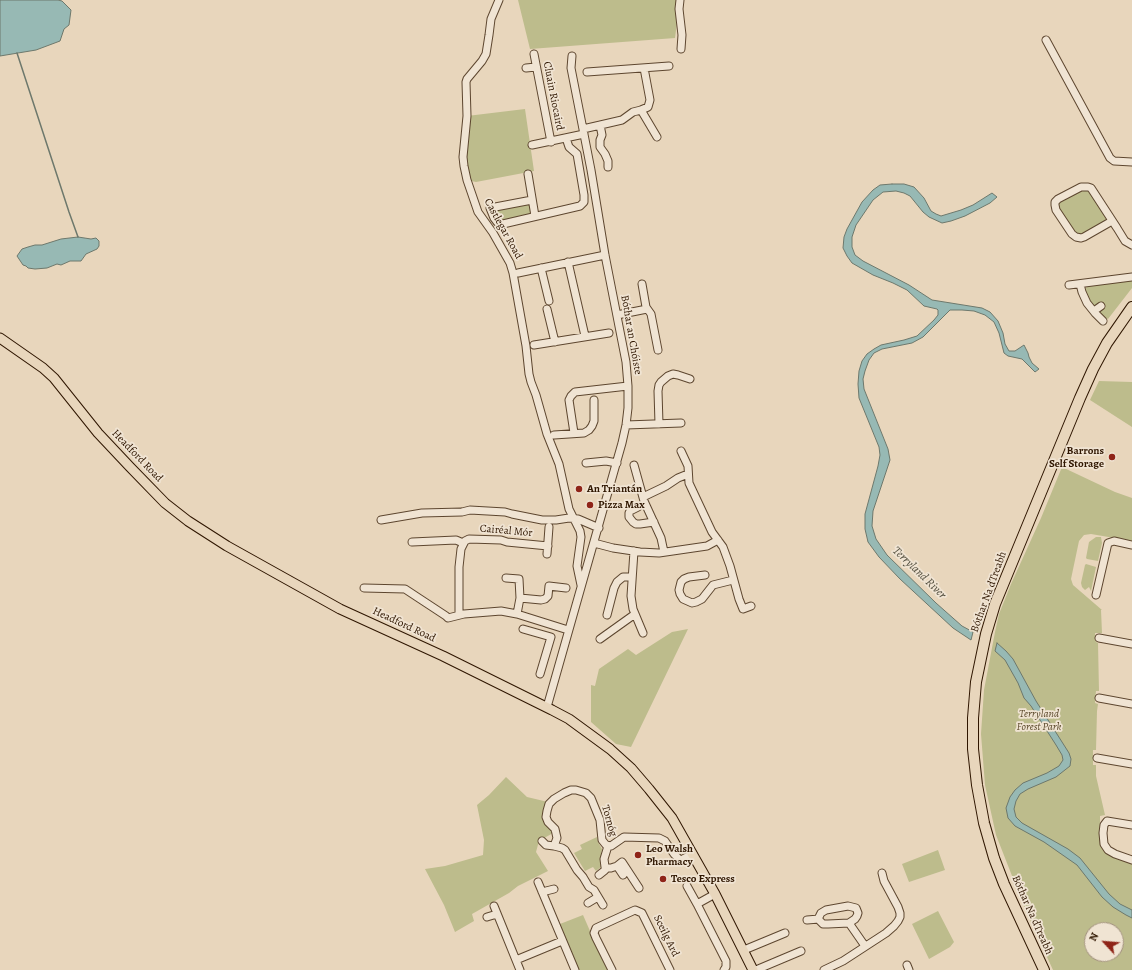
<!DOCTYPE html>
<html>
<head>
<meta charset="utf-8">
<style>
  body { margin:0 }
  #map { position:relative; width:1132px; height:970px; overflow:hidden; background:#e8d6bc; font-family:Alegreya,serif }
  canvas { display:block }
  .north { position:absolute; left:1084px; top:922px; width:40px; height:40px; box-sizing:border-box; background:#f0e4d3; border:1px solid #a3927f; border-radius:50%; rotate:296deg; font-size:11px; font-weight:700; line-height:16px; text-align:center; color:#2f1600 }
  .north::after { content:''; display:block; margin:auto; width:14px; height:18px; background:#8f2418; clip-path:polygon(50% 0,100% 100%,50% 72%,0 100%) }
</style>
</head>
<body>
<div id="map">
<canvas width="1132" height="970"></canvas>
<div class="north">N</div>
</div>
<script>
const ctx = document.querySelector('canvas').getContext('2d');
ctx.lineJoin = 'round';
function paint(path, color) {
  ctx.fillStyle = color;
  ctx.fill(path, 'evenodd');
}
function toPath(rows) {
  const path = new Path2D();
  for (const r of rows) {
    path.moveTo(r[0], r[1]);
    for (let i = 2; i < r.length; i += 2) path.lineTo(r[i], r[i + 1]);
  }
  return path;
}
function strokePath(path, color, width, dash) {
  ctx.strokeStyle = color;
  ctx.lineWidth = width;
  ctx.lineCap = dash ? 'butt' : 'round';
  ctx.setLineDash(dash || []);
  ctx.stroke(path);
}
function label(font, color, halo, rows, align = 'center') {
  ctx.font = font + ' Alegreya,serif';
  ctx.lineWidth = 3.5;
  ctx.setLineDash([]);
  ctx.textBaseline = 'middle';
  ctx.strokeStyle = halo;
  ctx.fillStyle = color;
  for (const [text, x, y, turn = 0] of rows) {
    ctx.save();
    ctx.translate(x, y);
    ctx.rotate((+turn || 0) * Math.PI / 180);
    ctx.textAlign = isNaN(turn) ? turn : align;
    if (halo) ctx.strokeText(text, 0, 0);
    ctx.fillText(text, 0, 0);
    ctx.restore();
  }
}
paint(toPath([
  [518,0,680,0,675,38,530,49],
  [525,109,534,171,476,182,467,180,467,116],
  [1083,189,1089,190,1105,215,1106,219,1104,222,1081,235,1075,233,1059,209,1058,203,1059,201],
  [529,203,532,213,499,221,496,216,496,211],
  [1132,279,1132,288,1108,319,1102,316,1099,312,1099,310,1093,306,1084,292,1087,286],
  [1099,381,1132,382,1132,427,1090,400],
  [1062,467,1115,492,1132,498,1132,541,1091,534,1084,535,1079,541,1071,579,1073,585,1102,610,1101,610,1102,633,1095,633,1096,642,1098,643,1099,691,1096,691,1095,703,1098,704,1097,711,1096,750,1093,750,1093,765,1096,765,1096,776,1105,815,1100,816,1100,843,1107,853,1109,855,1118,859,1132,863,1132,970,1053,970,1025,909,996,835,985,785,981,734,984,690,995,632,999,614,1011,584,1041,518],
  [1092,930,1116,930,1116,954,1092,954],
  [1096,537,1101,537,1102,543,1098,561,1087,559,1086,558,1089,542],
  [1086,564,1096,567,1091,591,1089,587,1085,590,1082,587,1081,583,1085,565],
  [688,629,631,747,616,744,591,722,591,685,595,686,599,669,628,649,636,655,672,632],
  [506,777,527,797,548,802,543,812,543,818,545,823,553,833,539,841,536,852,548,871,518,886,509,893,472,914,474,921,455,932,444,905,425,869,445,866,483,855,484,840,477,805,489,795],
  [597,837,598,842,602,849,600,862,601,867,596,871,593,867,585,871,574,853,582,849,580,845],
  [938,850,945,870,909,882,902,864],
  [938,911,954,942,950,947,929,959,912,924],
  [583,915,590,931,609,970,579,970,560,924]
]), '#bdbc8c');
const water = toPath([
  [0,0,58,0,62,1,71,10,69,25,64,29,60,41,36,50,0,56,0,0],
  [892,184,904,184,914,187,924,198,931,211,936,214,941,216,961,210,973,205,992,193,997,197,990,203,965,216,951,221,942,223,929,217,923,212,910,196,904,193,896,191,883,192,873,200,856,225,852,237,852,247,855,255,863,261,909,285,932,300,982,308,990,312,998,321,1003,333,1005,344,1009,351,1015,351,1024,345,1028,353,1029,357,1032,363,1039,369,1035,372,1022,359,1008,356,1004,353,999,333,994,322,985,315,974,311,962,310,950,310,923,337,912,343,882,349,874,353,869,360,865,371,863,379,864,389,888,449,890,460,873,511,872,526,876,539,887,555,936,603,962,626,973,632,971,640,953,628,900,579,879,557,868,542,865,529,865,514,878,466,880,455,879,447,859,398,858,384,859,371,862,361,867,354,874,349,881,345,904,340,917,336,934,320,938,315,938,310,937,309,924,306,907,290,893,283,873,275,852,263,847,256,843,248,844,237,847,229,862,202,873,190,880,185,892,184],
  [78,237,91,239,96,238,99,241,99,246,97,249,86,254,81,261,70,261,61,265,57,264,47,268,35,269,28,268,26,266,23,265,17,256,22,249,28,247,35,245,42,245,61,239,78,237],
  [997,643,1006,651,1013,659,1036,701,1069,753,1071,759,1070,766,1056,777,1028,789,1020,794,1016,801,1014,809,1016,817,1022,823,1068,849,1080,858,1109,894,1120,904,1132,910,1132,918,1126,915,1113,907,1102,897,1077,865,1044,842,1015,826,1008,818,1006,808,1010,797,1015,790,1023,783,1047,773,1059,766,1063,760,1062,755,1056,745,1031,706,1024,698,1018,683,1005,660,995,651,997,643]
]);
paint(water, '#97b9b4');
strokePath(water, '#6d786c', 1);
strokePath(toPath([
  [17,53,69,212,78,237]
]), '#6d786c', 1.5);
const minor = toPath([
  [499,0,491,19,489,35,486,54,482,61,467,79,466,82,467,116,463,157,464,166,467,180,478,212,493,233,510,263,513,273,526,346,529,374,531,382,536,395,547,434,559,464,569,509,580,531,581,537,577,566,581,585],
  [680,0,679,9,682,35,681,49],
  [1046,40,1110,158,1114,161,1132,162],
  [534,54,551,142],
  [526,68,536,67],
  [587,72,669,66],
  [641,110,657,137],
  [600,125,602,135,600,140,600,147,605,154,608,161,608,167],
  [583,129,622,120,633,112,641,110,648,107,650,100,644,68],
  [532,145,584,134],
  [528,174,535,216],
  [532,200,490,208,494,218,497,222,503,224,580,206,584,202,584,195,577,154,569,147,566,138],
  [1112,221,1084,237,1081,238,1076,237,1072,234,1056,210,1055,205,1055,202,1058,199,1081,187,1088,187,1091,188,1117,228,1125,241,1132,245],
  [568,262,585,336],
  [541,268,549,301],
  [518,273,605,255],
  [642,284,646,307,651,314,658,350],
  [1080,284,1082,292,1087,303,1095,313,1103,321],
  [1069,285,1132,277],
  [547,309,555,342],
  [1094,311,1101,306],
  [617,315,647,309],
  [534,345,609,333],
  [659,424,658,391,659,385,661,382,668,376,673,374,678,375,690,379],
  [626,425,681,423],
  [574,433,569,400,571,396,575,392,628,386],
  [554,435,584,433,589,430,592,426,594,421,594,400],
  [681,451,688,466,689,483,712,532,723,547,730,566,739,599,743,609,751,606],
  [586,463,606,461,617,463],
  [634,465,644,501,661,538,664,552],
  [643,497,666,486,678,478,688,474],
  [638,507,630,511,629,513,629,517,633,522,636,524,640,524,654,522],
  [381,520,422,513,462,512,470,510,505,512,512,514,542,520,556,520,569,518,578,519,599,528],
  [412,542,456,540,463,543],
  [594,543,613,548,640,552,659,553,707,546,718,540],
  [634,551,631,596,633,609,643,633],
  [547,554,549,527],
  [705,575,689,577,684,579,681,582,679,590,680,594,683,599,692,603,696,602,702,599,713,585,733,580],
  [506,578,519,579,520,598,517,614],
  [364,588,405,589,446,616,448,618,464,614,501,611,517,614,568,630],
  [1096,595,1108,543,1114,541,1132,545],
  [520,598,541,600,545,599,548,596,549,586,566,588],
  [459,615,459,567,461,549,465,541,469,539,501,540,507,542,548,546],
  [607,615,614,588,617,582,623,577,631,577],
  [523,629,551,637,540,674],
  [1099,638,1132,644],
  [600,639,635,614],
  [1099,698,1132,704],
  [547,707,622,443,626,425,628,408,628,386,626,362,605,255,591,170,571,68,572,56],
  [1097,758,1132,764],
  [1132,825,1107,821,1104,825,1103,833,1104,844,1108,850,1115,854,1132,860],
  [542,841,546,845,554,846,557,838,555,829,548,822,546,817,547,811,549,804,554,799,564,793,571,790,576,790,586,793,591,798,600,820,602,840,606,845,611,846,624,837,659,838,665,841,674,854,680,860,683,859,693,854],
  [554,846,562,848,565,850,577,870,583,877,589,887,594,890,603,905],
  [608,846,604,859,605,867,607,868,611,868,617,866,623,875],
  [617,866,622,862,639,888],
  [599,875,604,871,607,868],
  [538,882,575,970],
  [687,886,697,904],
  [542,892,554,889],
  [715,894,697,904,726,961,726,967,724,970],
  [588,903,598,897],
  [494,906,520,970],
  [848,906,856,908,858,913,857,916,855,919,849,923,828,924,823,924,819,920,819,917,821,913,826,910,848,906],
  [487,917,497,914],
  [807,920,819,919],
  [849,923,865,946],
  [744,950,785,933],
  [516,960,562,941],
  [907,965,909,970],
  [612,970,596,938,594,933,596,928,635,910,642,913,670,970],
  [756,970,801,951],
  [824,970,843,961,886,933,894,926,898,921,900,917,900,913,898,907,884,881,882,873]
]);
const major = toPath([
  [0,338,43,368,54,378,98,433,130,467,165,503,188,521,227,546,340,609,443,656,552,710,569,719,610,749,631,768,649,789,672,818,715,894,753,970]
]);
const highway = toPath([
  [1044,970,1004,884,994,858,984,823,977,785,973,749,973,718,976,682,986,634,995,604,1080,398,1093,369,1107,343,1132,307]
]);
strokePath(minor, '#5d462f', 9);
strokePath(major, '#2f1600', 11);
strokePath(highway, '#2f1600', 12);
strokePath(minor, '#f0e4d3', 7);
strokePath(major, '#e8d6bc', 9);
strokePath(highway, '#e8d6bc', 10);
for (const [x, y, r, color] of [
  [1112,457,4,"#8f2418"],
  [579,489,4,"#8f2418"],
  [590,505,4,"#8f2418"],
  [638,855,4,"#8f2418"],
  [663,879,4,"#8f2418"]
]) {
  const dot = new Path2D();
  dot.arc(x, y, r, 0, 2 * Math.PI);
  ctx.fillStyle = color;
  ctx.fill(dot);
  strokePath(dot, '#f0e4d3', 1.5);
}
label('11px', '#2f1600', '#f0e4d3', [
  ["Cluain Riocaird",553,96,79],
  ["Castlegar Road",503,229,61],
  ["Bóthar an Chóiste",631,335,80],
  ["Headford Road",137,456,46],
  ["Cairéal Mór",506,531,5],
  ["Bóthar Na dTreabh",989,592,-70],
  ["Headford Road",404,625,25],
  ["Tornóg",609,821,74],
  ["Bóthar Na dTreabh",1032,915,66],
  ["Sceilg Ard",666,936,64]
]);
label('bold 11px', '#2f1600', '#f0e4d3', [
  ["Barrons",1104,451,"right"],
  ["Self Storage",1104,464,"right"],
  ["An Triantán",587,489],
  ["Pizza Max",598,505],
  ["Leo Walsh",646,849],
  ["Pharmacy",646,862],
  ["Tesco Express",671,879]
], 'left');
label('italic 11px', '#5a482a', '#f0e4d3', [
  ["Terryland",1039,714],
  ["Forest Park",1039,727]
]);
label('italic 12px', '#534f3f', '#f0e4d3', [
  ["Terryland River",919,573,44]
]);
</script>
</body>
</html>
